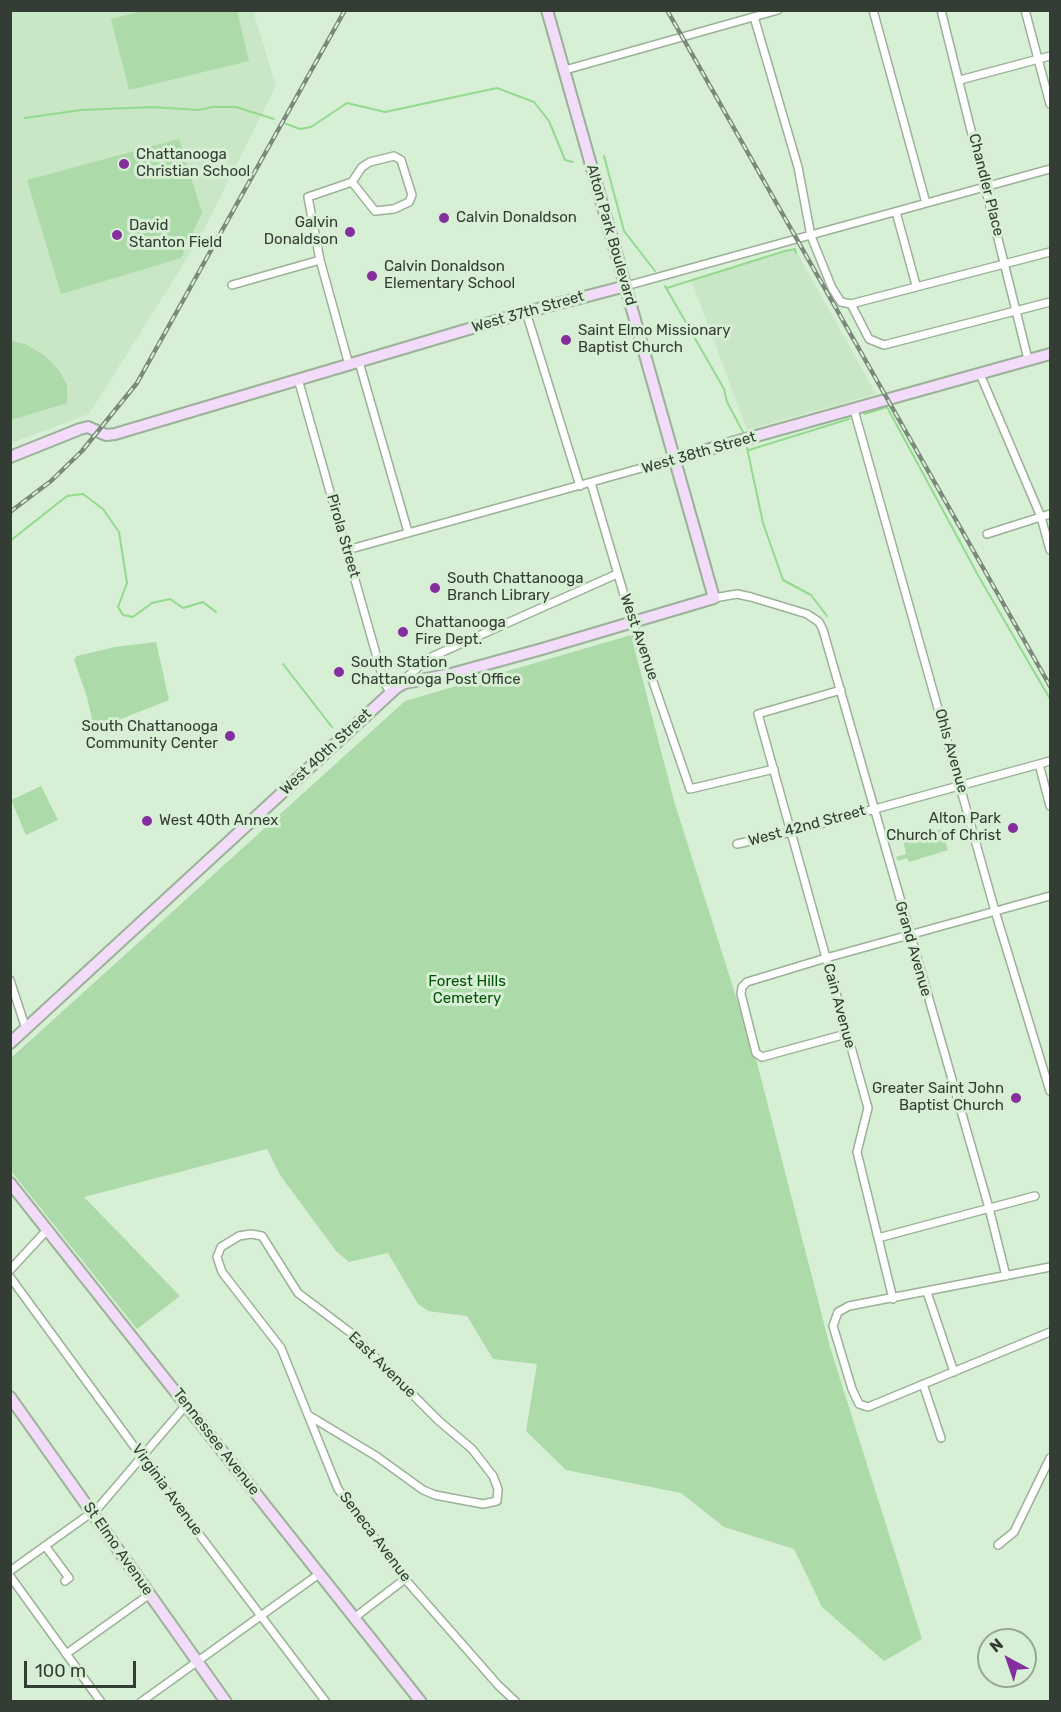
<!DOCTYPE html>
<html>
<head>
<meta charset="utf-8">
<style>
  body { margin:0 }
  #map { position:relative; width:1061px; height:1712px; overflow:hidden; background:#d7efd5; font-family:Rubik,sans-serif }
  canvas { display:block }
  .frame { position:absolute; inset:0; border:12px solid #343d33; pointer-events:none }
  .north { position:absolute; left:977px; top:1628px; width:60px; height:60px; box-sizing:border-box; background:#d7efd5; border:2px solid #96a894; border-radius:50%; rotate:320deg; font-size:16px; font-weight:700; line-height:24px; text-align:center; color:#343d33 }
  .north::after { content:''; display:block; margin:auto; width:21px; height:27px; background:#842f9d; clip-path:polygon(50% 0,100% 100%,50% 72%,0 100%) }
  .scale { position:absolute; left:24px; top:1661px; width:112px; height:27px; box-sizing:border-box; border:3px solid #343d33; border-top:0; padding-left:8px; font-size:18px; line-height:21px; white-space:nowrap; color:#343d33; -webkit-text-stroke:4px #d7efd5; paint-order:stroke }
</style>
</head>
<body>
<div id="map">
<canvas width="1061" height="1712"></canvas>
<div class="frame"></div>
<div class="north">N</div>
<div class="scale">100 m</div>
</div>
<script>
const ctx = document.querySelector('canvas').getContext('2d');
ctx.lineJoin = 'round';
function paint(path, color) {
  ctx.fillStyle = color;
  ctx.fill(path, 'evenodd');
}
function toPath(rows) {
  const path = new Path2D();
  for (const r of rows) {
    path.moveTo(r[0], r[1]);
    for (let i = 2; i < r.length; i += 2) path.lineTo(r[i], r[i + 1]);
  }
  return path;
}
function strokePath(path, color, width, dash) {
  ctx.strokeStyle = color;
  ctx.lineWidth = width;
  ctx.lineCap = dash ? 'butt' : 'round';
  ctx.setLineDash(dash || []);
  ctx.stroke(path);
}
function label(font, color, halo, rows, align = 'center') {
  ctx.font = font + ' Rubik,sans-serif';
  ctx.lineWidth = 6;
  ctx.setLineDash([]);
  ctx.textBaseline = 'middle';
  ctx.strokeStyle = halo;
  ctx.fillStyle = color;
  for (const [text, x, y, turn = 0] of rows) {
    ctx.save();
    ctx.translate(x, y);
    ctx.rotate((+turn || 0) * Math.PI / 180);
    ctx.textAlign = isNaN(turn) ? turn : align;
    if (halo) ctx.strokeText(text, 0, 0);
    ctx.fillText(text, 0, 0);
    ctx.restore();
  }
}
paint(toPath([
  [11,11,253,11,276,86,198,241,89,414,11,443],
  [795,249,876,394,747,430,691,279]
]), '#c9e6c6');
paint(toPath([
  [147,10,237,11,249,61,129,90,111,19],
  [179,139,202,213,181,258,61,294,27,180],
  [10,341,25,344,44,355,58,369,67,385,67,403,11,420],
  [631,635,674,801,757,1063,830,1347,922,1639,884,1661,822,1607,794,1549,724,1527,681,1493,566,1470,526,1431,537,1364,493,1359,467,1316,428,1311,418,1304,388,1253,349,1262,336,1251,280,1175,267,1149,84,1197,180,1296,137,1329,11,1171,11,1058,405,701],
  [156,642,169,700,98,728,94,727,87,697,74,660,77,656,115,647],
  [41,786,58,820,26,835,11,800],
  [942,829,948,850,909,862,907,858,898,861,896,857,906,854,903,840]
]), '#acdaa8');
strokePath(toPath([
  [25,118,81,110,152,107,199,110,212,107,236,107,274,119],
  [284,123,300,129,311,127,347,103,385,112,497,88,534,102,549,121,565,160,573,162],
  [604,156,624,231,655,271],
  [665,286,724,389,727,402,743,432],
  [667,288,785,251,795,249,796,253],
  [865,414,887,407,979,577,1050,699],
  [747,448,763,523,783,580,811,595,827,616],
  [749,450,849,419],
  [10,541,67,496,83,494,103,509,119,532,127,583,118,607,123,615,133,617,152,603,170,599,183,608,203,602,216,612],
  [283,664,332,727]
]), '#93da8e', 2);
const street = toPath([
  [873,10,926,203],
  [941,10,1028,359],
  [1025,10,1050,104],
  [754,17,798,167,811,236,832,288,841,302,851,304,1050,252],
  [565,70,778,10],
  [960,80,1050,56],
  [896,212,916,285],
  [232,285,320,260],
  [626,286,1050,169],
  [851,304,869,339,884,345,1050,302],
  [526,312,580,486],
  [359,362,408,532],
  [349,365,320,260,308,197,352,182,362,167,370,162,394,156,401,160,412,195,409,202,394,209,375,211,352,182],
  [980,374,1041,517,1050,550],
  [298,379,384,682,391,693],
  [854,410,995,911,1050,1091],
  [591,483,630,615,690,789,774,769],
  [987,534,1050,514],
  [347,550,674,459],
  [714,598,737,594,751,597,807,614,819,622,823,630,989,1208,1006,1276],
  [401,682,429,658,617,574],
  [841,690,758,714,868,1108,857,1152,893,1299],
  [1039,764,1050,806],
  [737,844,791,832,1050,761],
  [10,980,26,1029],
  [846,1034,762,1057,756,1053,741,994,742,987,747,982,826,958,1050,896],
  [878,1238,1035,1196],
  [1050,1267,849,1306,838,1312,833,1326,852,1389,859,1404,868,1407,1050,1332],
  [10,1270,48,1229],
  [10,1277,174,1501,326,1702],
  [927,1292,954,1372],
  [923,1384,941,1438],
  [308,1415,376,1456,423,1490,435,1495,483,1504,497,1501,498,1489,493,1476,472,1449,439,1421,351,1333,298,1293,262,1236,251,1234,239,1236,221,1247,217,1257,222,1272,281,1348,308,1415,338,1489,405,1579,498,1685,516,1702],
  [998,1545,1014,1532,1050,1458],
  [46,1547,69,1578,65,1581],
  [10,1571,98,1508,187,1404],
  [10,1576,101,1702],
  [354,1618,405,1579],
  [66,1654,150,1594],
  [141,1702,319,1574]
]);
const secondary = toPath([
  [10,457,80,429,88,427,106,435,115,434,526,312,626,286],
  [674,459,1050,354],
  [10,1043,396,688,405,683,451,674,542,649,714,598,547,10],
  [10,1183,421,1702],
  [10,1397,226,1702]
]);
strokePath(street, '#9bb198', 10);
strokePath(secondary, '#9bb198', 14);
strokePath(street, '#fff', 7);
strokePath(secondary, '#f2dcfa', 10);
const rail = toPath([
  [667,10,1050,686],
  [10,512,51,481,82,451,137,383,345,10]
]);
strokePath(rail, '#7a8979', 4.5);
strokePath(rail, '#d7efd5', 2, [7]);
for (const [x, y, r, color] of [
  [124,164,6,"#842f9d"],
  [444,218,6,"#842f9d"],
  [350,232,6,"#842f9d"],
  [117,235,6,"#842f9d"],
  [372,276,6,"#842f9d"],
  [566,340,6,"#842f9d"],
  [435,588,6,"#842f9d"],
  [403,632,6,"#842f9d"],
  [339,672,6,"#842f9d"],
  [230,736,6,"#842f9d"],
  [147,821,6,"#842f9d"],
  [1013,828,6,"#842f9d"],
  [1016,1098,6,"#842f9d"]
]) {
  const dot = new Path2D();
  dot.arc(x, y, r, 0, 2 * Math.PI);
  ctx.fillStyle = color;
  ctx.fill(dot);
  strokePath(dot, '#d7efd5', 2);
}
label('15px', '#343d33', '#d7efd5', [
  ["Chattanooga",136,155],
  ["Christian School",136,172],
  ["Calvin Donaldson",456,218],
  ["Galvin",338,223,"right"],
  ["Donaldson",338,240,"right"],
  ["David",129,226],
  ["Stanton Field",129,243],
  ["Calvin Donaldson",384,267],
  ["Elementary School",384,284],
  ["Saint Elmo Missionary",578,331],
  ["Baptist Church",578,348],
  ["South Chattanooga",447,579],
  ["Branch Library",447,596],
  ["Chattanooga",415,623],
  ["Fire Dept.",415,640],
  ["South Station",351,663],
  ["Chattanooga Post Office",351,680],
  ["South Chattanooga",218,727,"right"],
  ["Community Center",218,744,"right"],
  ["Alton Park",1001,819,"right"],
  ["Church of Christ",1001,836,"right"],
  ["West 40th Annex",159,821],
  ["Greater Saint John",1004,1089,"right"],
  ["Baptist Church",1004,1106,"right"]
], 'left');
label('15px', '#343d33', '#d7efd5', [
  ["Chandler Place",986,185,76],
  ["Alton Park Boulevard",611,235,74],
  ["West 37th Street",528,312,-16],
  ["West 38th Street",699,453,-16],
  ["Pirola Street",343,536,74],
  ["West Avenue",639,637,71],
  ["Ohls Avenue",951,751,74],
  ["West 40th Street",326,752,-43],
  ["West 42nd Street",807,826,-15],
  ["Grand Avenue",913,949,74],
  ["Cain Avenue",839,1006,75],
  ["East Avenue",382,1365,44],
  ["Tennessee Avenue",216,1442,52],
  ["Virginia Avenue",167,1490,54],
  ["Seneca Avenue",375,1537,53],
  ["St Elmo Avenue",118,1549,55]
]);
label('15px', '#015003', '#d7efd5', [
  ["Forest Hills",467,982],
  ["Cemetery",467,999]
]);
</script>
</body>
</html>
